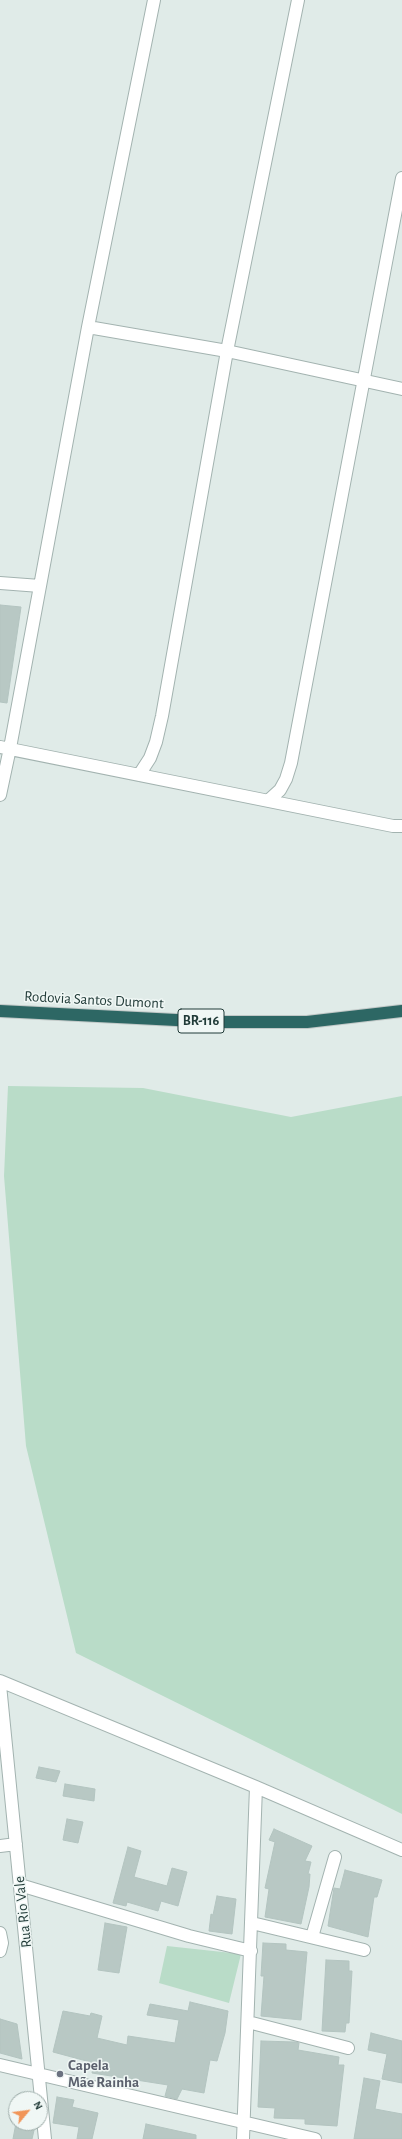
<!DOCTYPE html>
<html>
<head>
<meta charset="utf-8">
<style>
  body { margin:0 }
  #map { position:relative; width:402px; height:2139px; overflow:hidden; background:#e0ebe8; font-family:"Alegreya Sans",sans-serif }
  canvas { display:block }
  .north { position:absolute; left:8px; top:2091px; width:40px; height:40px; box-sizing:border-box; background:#f0f7f5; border:1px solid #9daca9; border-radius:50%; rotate:61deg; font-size:11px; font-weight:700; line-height:16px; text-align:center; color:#213b38 }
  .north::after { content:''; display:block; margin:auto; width:14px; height:18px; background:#f19558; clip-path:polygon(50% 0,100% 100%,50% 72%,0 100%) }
</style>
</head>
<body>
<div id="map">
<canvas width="402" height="2139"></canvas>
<div class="north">N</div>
</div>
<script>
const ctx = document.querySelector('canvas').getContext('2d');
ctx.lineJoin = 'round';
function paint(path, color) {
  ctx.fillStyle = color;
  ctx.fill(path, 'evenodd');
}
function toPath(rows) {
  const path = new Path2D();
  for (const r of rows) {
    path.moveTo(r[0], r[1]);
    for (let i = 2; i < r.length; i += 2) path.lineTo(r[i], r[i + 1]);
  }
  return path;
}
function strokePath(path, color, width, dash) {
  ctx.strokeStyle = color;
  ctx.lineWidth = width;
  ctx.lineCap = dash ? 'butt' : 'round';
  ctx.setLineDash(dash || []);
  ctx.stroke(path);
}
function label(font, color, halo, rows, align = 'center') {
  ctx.font = font + ' "Alegreya Sans",sans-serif';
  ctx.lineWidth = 3;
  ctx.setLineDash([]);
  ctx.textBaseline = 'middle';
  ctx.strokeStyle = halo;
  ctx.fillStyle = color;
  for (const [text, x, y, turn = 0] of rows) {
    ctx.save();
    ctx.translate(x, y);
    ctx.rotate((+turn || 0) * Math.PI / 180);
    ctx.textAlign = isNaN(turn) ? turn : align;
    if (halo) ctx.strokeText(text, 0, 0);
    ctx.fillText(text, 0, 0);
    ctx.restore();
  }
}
paint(toPath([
  [8,1086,143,1088,291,1117,402,1096,402,1814,76,1653,26,1446,4,1176],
  [167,1946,241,1954,229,2003,159,1983]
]), '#b9dcc8');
const building = toPath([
  [0,605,21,607,7,703,0,702,0,605],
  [39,1767,60,1771,56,1782,36,1778,39,1767],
  [65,1784,95,1789,94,1801,63,1796,65,1784],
  [67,1819,83,1822,78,1843,63,1840,67,1819],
  [274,1829,312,1846,305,1861,311,1862,308,1874,310,1874,309,1887,301,1924,265,1917,269,1889,265,1888,275,1842,269,1840,274,1829],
  [128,1847,141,1851,134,1877,167,1886,172,1868,187,1872,178,1906,161,1901,158,1911,127,1902,126,1906,113,1903,128,1847],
  [345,1870,382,1880,377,1897,374,1897,368,1937,328,1926,334,1888,340,1889,345,1870],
  [217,1896,236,1899,232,1934,209,1931,211,1914,213,1915,217,1896],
  [105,1923,127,1927,119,1973,98,1970,105,1923],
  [263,1943,286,1944,286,1950,307,1952,301,2020,261,2016,264,1976,261,1976,263,1943],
  [326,1960,349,1961,349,1971,352,1971,349,2023,346,2023,345,2032,322,2031,326,1960],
  [190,2002,228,2011,225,2033,217,2061,210,2060,204,2093,182,2089,177,2099,165,2096,168,2085,92,2073,94,2063,53,2052,63,2011,90,2016,91,2013,102,2016,97,2038,127,2045,128,2036,175,2043,179,2020,147,2015,150,2004,188,2011,190,2002],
  [0,2019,17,2024,22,2059,0,2053,0,2019],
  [371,2033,402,2041,402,2083,382,2079,387,2054,368,2050,371,2033],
  [261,2041,295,2042,299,2043,298,2050,339,2057,338,2065,344,2065,337,2126,305,2124,305,2119,274,2118,275,2108,258,2107,261,2041],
  [364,2078,380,2081,375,2109,402,2114,402,2139,354,2139,364,2078],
  [57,2097,74,2100,72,2107,98,2113,92,2139,77,2139,79,2127,53,2123,57,2097],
  [16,2123,35,2126,32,2139,13,2139,16,2123],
  [146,2124,196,2135,196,2139,143,2139,146,2124]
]);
paint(building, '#b8c8c4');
strokePath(building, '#b3c4c0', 1);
const minor = toPath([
  [88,327,227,351,402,389],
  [0,583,40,586],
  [0,747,393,826,402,826],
  [139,775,150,758,156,742,162,716,227,351,298,0],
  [0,795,10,748,88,327,154,0],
  [269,800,280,790,286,779,291,763,402,178],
  [0,1681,256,1787,402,1850],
  [0,1685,45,2139],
  [0,1846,16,1844],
  [20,1885,189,1936,251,1951],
  [252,1923,364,1950],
  [0,1933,2,1943,0,1951],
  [312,1937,335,1857],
  [248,2022,348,2048],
  [0,2065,315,2139],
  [243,2139,256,1787]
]);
const highway = toPath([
  [0,1011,215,1022,307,1022,402,1011]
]);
strokePath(minor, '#a3b3b0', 14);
strokePath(highway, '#c1c8c7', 14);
strokePath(minor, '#fff', 12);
strokePath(highway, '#2d6764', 12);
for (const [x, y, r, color] of [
  [60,2074,4,"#6b7280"]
]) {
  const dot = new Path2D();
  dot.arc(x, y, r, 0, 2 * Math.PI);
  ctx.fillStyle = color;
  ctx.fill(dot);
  strokePath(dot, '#f0f7f5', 1.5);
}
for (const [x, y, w] of [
  [201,1021,46]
]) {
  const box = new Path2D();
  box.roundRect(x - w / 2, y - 12, w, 24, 3);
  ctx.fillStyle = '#f0f7f5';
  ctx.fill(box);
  strokePath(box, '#213b38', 1);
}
label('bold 14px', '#213b38', null, [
  ["BR-116",201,1021]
]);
label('15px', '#213b38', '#f0f7f5', [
  ["Rodovia Santos Dumont",94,1000,3],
  ["Rua Rio Vale",23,1912,-96]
]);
label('bold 15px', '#5b616d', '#f0f7f5', [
  ["Capela",68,2065],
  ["Mãe Rainha",68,2082]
], 'left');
</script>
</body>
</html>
